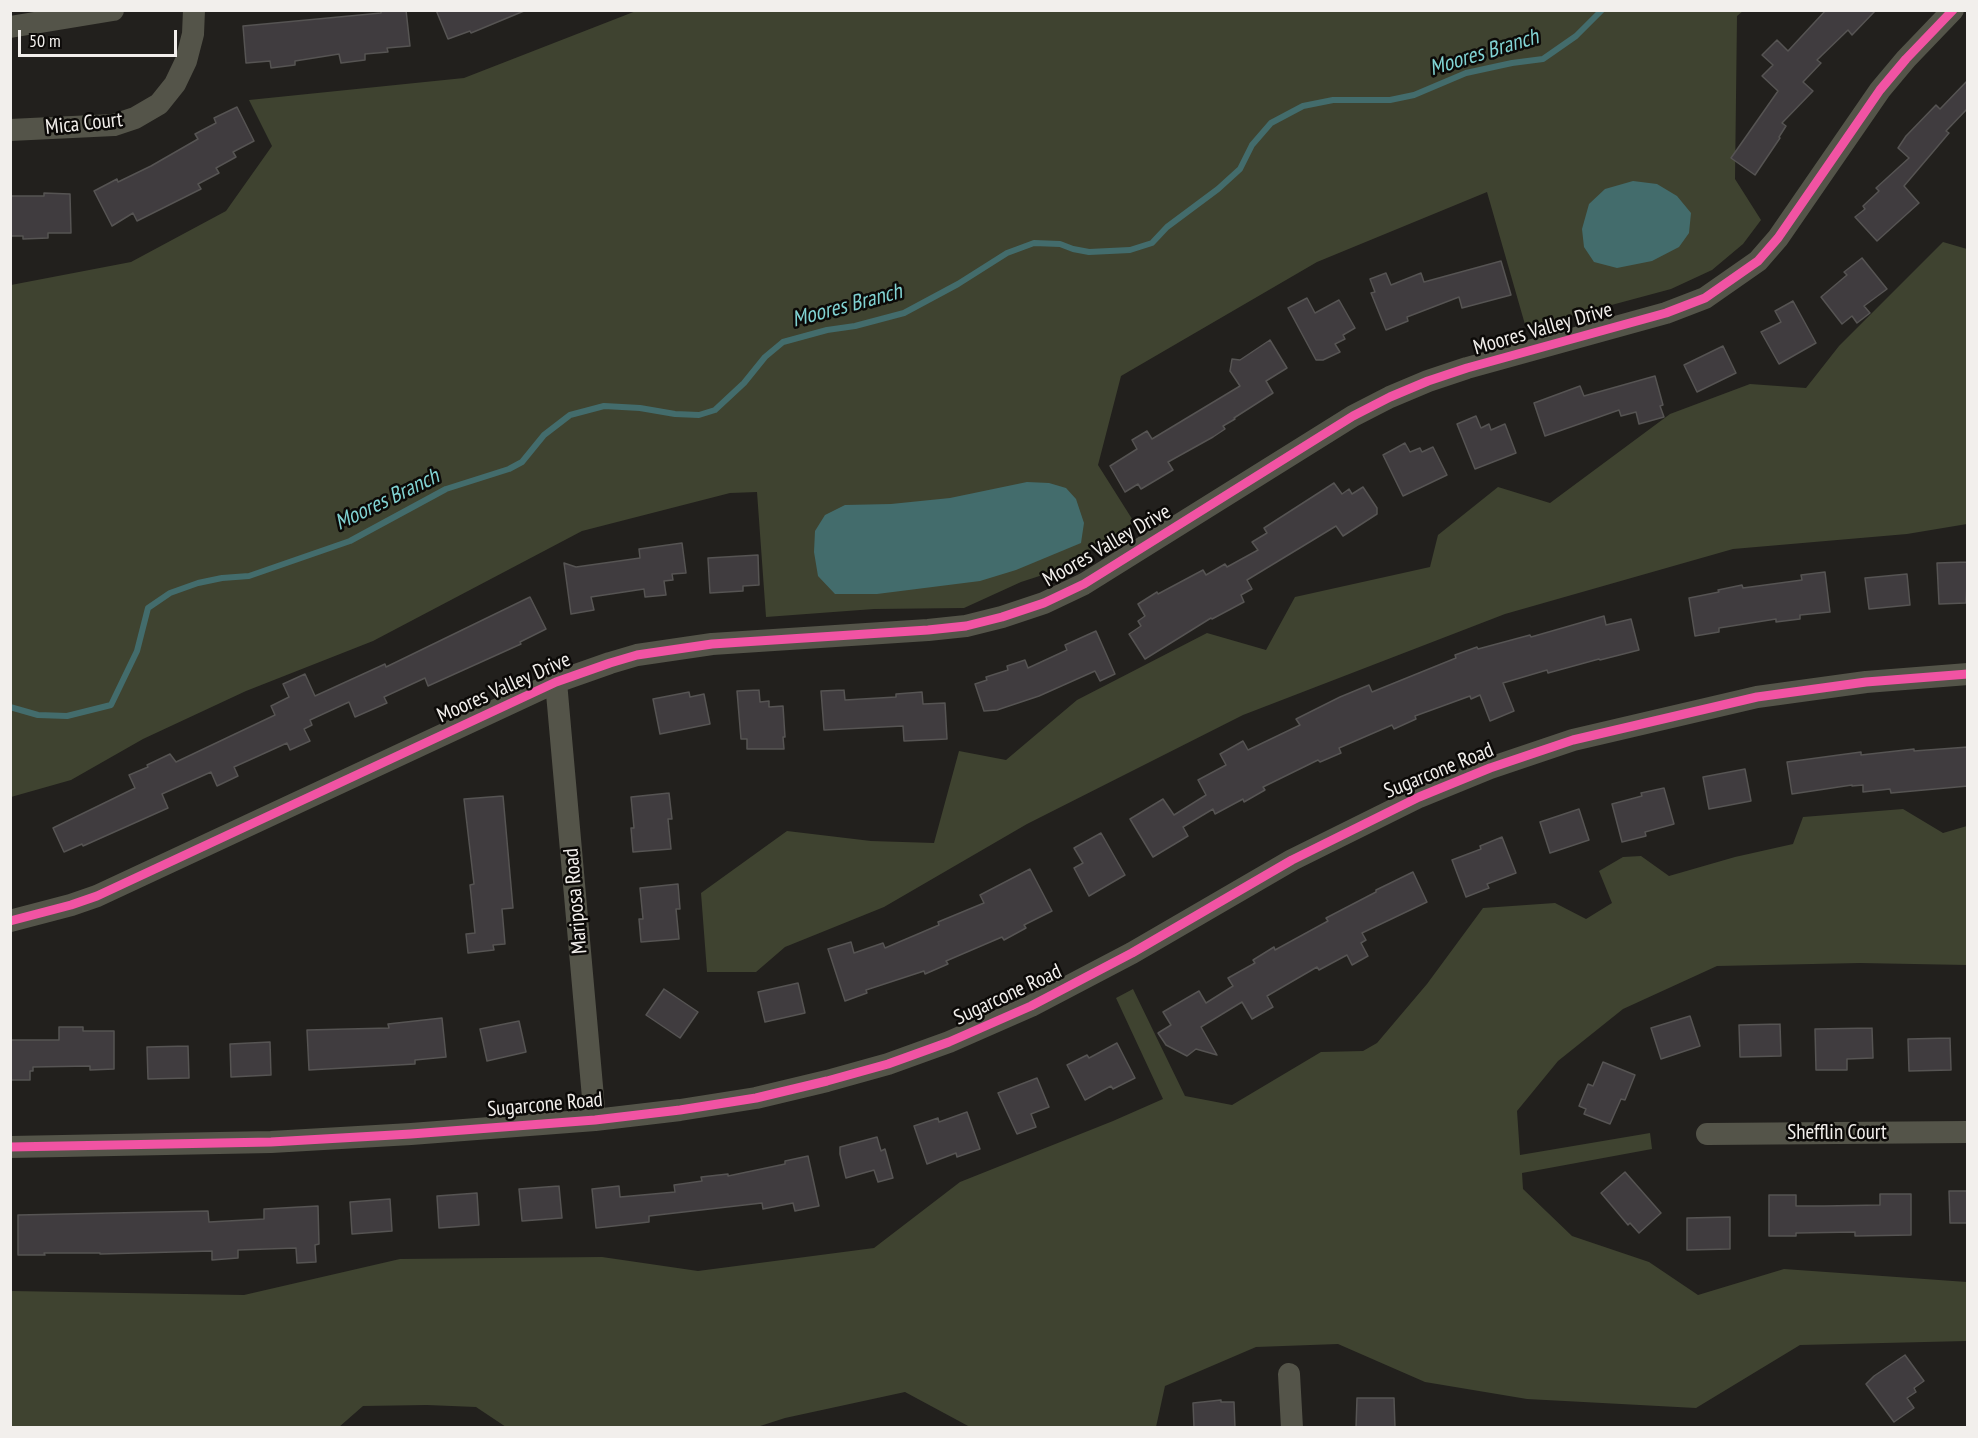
<!DOCTYPE html>
<html>
<head>
<meta charset="utf-8">
<style>
  body { margin:0 }
  #map { position:relative; width:1978px; height:1438px; overflow:hidden; background:#22201d; font-family:"PT Sans Narrow",sans-serif }
  canvas { display:block }
  .frame { position:absolute; inset:0; border:12px solid #f2efec; pointer-events:none }
  .scale { position:absolute; left:18px; top:30px; width:159px; height:27px; box-sizing:border-box; border:3px solid #f2efec; border-top:0; padding-left:8px; font-size:18px; line-height:21px; white-space:nowrap; color:#f2efec; -webkit-text-stroke:4px #0c0a08; paint-order:stroke }
</style>
</head>
<body>
<div id="map">
<canvas width="1978" height="1438"></canvas>
<div class="frame"></div>
<div class="scale">50 m</div>
</div>
<script>
const ctx = document.querySelector('canvas').getContext('2d');
ctx.lineJoin = 'round';
function paint(path, color) {
  ctx.fillStyle = color;
  ctx.fill(path, 'evenodd');
}
function toPath(rows) {
  const path = new Path2D();
  for (const r of rows) {
    path.moveTo(r[0], r[1]);
    for (let i = 2; i < r.length; i += 2) path.lineTo(r[i], r[i + 1]);
  }
  return path;
}
function strokePath(path, color, width, dash) {
  ctx.strokeStyle = color;
  ctx.lineWidth = width;
  ctx.lineCap = dash ? 'butt' : 'round';
  ctx.setLineDash(dash || []);
  ctx.stroke(path);
}
function label(font, color, halo, rows, align = 'center') {
  ctx.font = font + ' "PT Sans Narrow",sans-serif';
  ctx.lineWidth = 5;
  ctx.setLineDash([]);
  ctx.textBaseline = 'middle';
  ctx.strokeStyle = halo;
  ctx.fillStyle = color;
  for (const [text, x, y, turn = 0] of rows) {
    ctx.save();
    ctx.translate(x, y);
    ctx.rotate((+turn || 0) * Math.PI / 180);
    ctx.textAlign = isNaN(turn) ? turn : align;
    if (halo) ctx.strokeText(text, 0, 0);
    ctx.fillText(text, 0, 0);
    ctx.restore();
  }
}
paint(toPath([
  [636,11,1743,11,1737,16,1735,179,1761,220,1743,244,1712,270,1671,289,1526,328,1487,192,1317,262,1121,376,1098,465,1134,522,1123,529,1125,534,1088,551,1058,570,1021,582,964,608,874,609,766,617,757,492,730,493,582,531,373,641,246,691,143,739,71,780,11,797,11,285,131,262,226,211,272,146,249,100,464,78],
  [1943,242,1967,249,1967,524,1907,534,1733,549,1505,614,1243,715,1027,824,884,907,785,947,756,972,707,972,701,893,787,831,871,841,934,843,959,751,1006,760,1077,700,1207,633,1266,650,1295,597,1430,567,1438,535,1498,487,1550,503,1670,414,1750,384,1806,388,1839,346],
  [1903,809,1943,833,1967,826,1967,965,1860,963,1717,966,1623,1009,1558,1061,1517,1111,1520,1155,1650,1133,1652,1149,1522,1173,1523,1189,1572,1236,1649,1262,1698,1295,1784,1269,1967,1282,1967,1341,1800,1345,1696,1408,1527,1399,1425,1382,1338,1344,1256,1347,1165,1386,1156,1427,970,1427,905,1392,785,1418,754,1428,506,1427,476,1407,427,1405,363,1406,339,1427,11,1427,11,1291,244,1295,400,1259,602,1257,698,1271,874,1248,960,1182,1113,1121,1163,1099,1116,998,1133,989,1185,1096,1232,1105,1321,1052,1363,1051,1377,1043,1427,984,1483,908,1555,903,1586,919,1612,903,1599,871,1623,857,1641,856,1669,876,1735,857,1793,844,1803,817]
]), '#3f4330');
paint(toPath([
  [1633,181,1657,184,1677,196,1691,213,1689,233,1679,247,1652,261,1617,268,1594,262,1584,247,1582,229,1589,204,1605,189],
  [1027,482,1049,483,1066,488,1076,499,1084,523,1081,543,1016,570,980,581,877,594,835,594,818,576,814,552,815,531,825,515,845,505,891,504,950,498]
]), '#436c6c');
strokePath(toPath([
  [10,707,38,715,67,716,111,705,137,651,148,608,170,593,198,583,222,578,249,576,350,541,446,489,509,469,522,462,544,435,570,415,604,406,640,408,675,414,699,415,715,410,744,383,765,357,783,342,827,330,855,326,904,313,958,284,1007,253,1034,243,1060,244,1073,249,1089,252,1130,250,1152,243,1167,227,1218,189,1240,169,1252,145,1271,123,1303,106,1333,100,1390,100,1414,95,1466,73,1512,63,1543,59,1576,36,1602,10]
]), '#436c6c', 6);
const building = toPath([
  [381,10,406,10,410,46,387,48,388,52,365,54,365,60,341,63,339,54,295,61,295,65,271,68,270,61,246,63,243,26,381,13,381,10],
  [436,10,523,10,524,11,471,33,470,31,448,39,436,10],
  [1826,10,1876,10,1852,35,1848,30,1817,60,1821,63,1803,82,1813,91,1782,123,1786,126,1779,137,1780,138,1755,175,1731,158,1778,91,1762,76,1773,65,1762,55,1777,40,1788,51,1826,10],
  [1968,80,1968,108,1946,131,1949,133,1904,186,1919,203,1877,241,1855,217,1865,209,1863,206,1879,191,1876,188,1909,158,1898,148,1906,136,1936,105,1940,109,1968,80],
  [237,107,254,141,233,152,236,157,216,168,219,173,198,184,201,189,137,221,133,213,112,226,94,191,117,179,118,182,151,166,198,139,195,134,216,123,214,118,237,107],
  [44,193,70,194,71,233,48,233,48,238,23,239,23,236,10,236,10,196,44,196,44,193],
  [1862,258,1887,289,1864,306,1870,313,1857,323,1852,316,1842,324,1821,297,1847,275,1844,272,1862,258],
  [1501,261,1511,295,1462,308,1459,297,1407,317,1408,321,1386,330,1371,293,1375,292,1370,279,1386,273,1391,285,1421,273,1424,282,1501,261],
  [1307,298,1315,313,1339,300,1355,328,1343,335,1345,339,1335,344,1340,352,1323,360,1316,360,1288,308,1307,298],
  [1793,301,1816,343,1779,364,1761,332,1781,322,1775,311,1793,301],
  [1270,340,1287,368,1266,381,1273,393,1234,418,1235,419,1223,426,1225,429,1213,437,1168,462,1173,470,1141,489,1138,484,1125,492,1110,466,1137,449,1132,440,1147,431,1152,439,1240,386,1230,371,1232,359,1240,360,1270,340],
  [1723,346,1736,373,1697,392,1684,365,1723,346],
  [1655,376,1663,405,1660,406,1664,417,1639,424,1636,412,1621,416,1619,410,1545,436,1534,403,1580,386,1584,396,1655,376],
  [1476,416,1481,428,1489,424,1491,430,1505,424,1516,453,1475,469,1457,424,1476,416],
  [1405,443,1410,452,1420,448,1422,452,1433,447,1447,475,1403,496,1383,455,1405,443],
  [1334,483,1342,494,1349,489,1352,494,1363,487,1377,508,1377,514,1343,536,1336,526,1247,580,1252,589,1241,595,1244,602,1212,619,1211,618,1145,659,1129,634,1141,626,1138,621,1145,616,1138,604,1157,592,1158,594,1203,570,1206,575,1225,564,1227,567,1258,550,1252,542,1267,533,1264,528,1334,483],
  [682,543,686,573,672,574,673,580,664,581,666,595,645,597,644,589,591,597,594,610,571,614,564,563,576,567,640,558,639,549,682,543],
  [758,555,759,585,743,586,743,591,710,593,708,558,758,555],
  [1968,562,1966,603,1939,604,1937,563,1968,562],
  [1825,572,1830,612,1800,615,1800,619,1776,622,1776,619,1719,628,1719,632,1695,636,1689,598,1719,592,1718,590,1742,585,1743,588,1802,580,1801,575,1825,572],
  [1907,574,1910,605,1869,609,1865,578,1907,574],
  [530,597,546,629,520,642,521,644,428,686,425,678,384,697,387,703,355,717,349,702,310,720,312,725,304,729,310,741,290,750,287,743,234,767,238,776,217,786,211,772,162,794,168,808,83,846,82,844,64,852,53,828,135,788,129,775,148,767,147,765,170,754,176,762,275,715,271,706,289,697,283,684,305,674,315,696,385,664,386,667,530,597],
  [1604,616,1606,625,1631,619,1639,650,1600,660,1599,659,1548,673,1547,670,1503,683,1514,711,1490,721,1480,695,1471,699,1470,696,1415,716,1416,719,1394,729,1392,725,1339,748,1341,753,1320,762,1318,760,1263,787,1265,790,1244,802,1243,799,1215,814,1213,809,1183,827,1188,836,1153,857,1130,819,1163,799,1174,815,1206,795,1198,780,1226,765,1220,754,1243,741,1248,750,1300,725,1296,719,1340,697,1369,685,1372,692,1456,658,1455,655,1477,647,1478,649,1530,635,1531,637,1604,616],
  [1096,631,1115,674,1100,681,1095,671,1039,696,997,710,984,711,975,684,987,680,986,677,1008,670,1007,666,1025,660,1028,668,1067,650,1065,645,1096,631],
  [759,690,760,702,769,701,769,707,783,706,785,737,783,737,784,749,747,749,747,739,741,739,737,691,759,690],
  [844,690,845,700,896,697,896,694,922,692,923,704,945,703,947,739,904,741,903,726,824,730,821,691,844,690],
  [689,692,690,697,704,694,710,724,660,734,653,699,689,692],
  [1968,747,1968,786,1891,793,1890,789,1863,792,1863,785,1852,786,1852,785,1792,794,1787,762,1861,752,1861,755,1914,749,1914,751,1968,747],
  [1745,769,1751,801,1709,809,1703,777,1745,769],
  [1664,788,1674,824,1645,832,1646,836,1622,842,1612,804,1642,796,1641,793,1664,788],
  [669,793,672,819,668,819,671,849,633,852,631,828,634,828,631,797,669,793],
  [503,796,513,908,502,909,505,944,493,945,494,950,468,953,466,934,475,933,470,885,474,884,464,799,503,796],
  [1579,809,1589,840,1550,853,1540,822,1579,809],
  [1101,833,1125,875,1089,896,1074,868,1083,863,1074,848,1101,833],
  [1502,837,1516,873,1487,884,1489,888,1466,897,1452,860,1481,849,1480,846,1502,837],
  [1030,869,1052,911,1024,925,1026,928,1004,940,1002,937,946,961,948,964,925,974,924,971,866,990,867,993,845,1001,828,949,851,942,854,953,883,943,885,948,939,925,938,922,984,903,980,895,1030,869],
  [1413,872,1427,902,1362,933,1366,940,1361,943,1368,956,1352,965,1347,955,1319,970,1317,967,1267,996,1273,1007,1252,1019,1242,1002,1201,1027,1217,1055,1196,1049,1187,1056,1166,1045,1158,1033,1171,1025,1163,1012,1199,991,1206,1003,1233,986,1228,978,1255,963,1253,960,1274,947,1275,950,1328,921,1326,918,1376,892,1376,890,1413,872],
  [678,884,680,909,676,909,679,939,641,942,639,919,643,919,640,888,678,884],
  [798,983,805,1013,765,1022,758,992,798,983],
  [664,989,698,1012,680,1038,646,1015,664,989],
  [1690,1016,1700,1046,1661,1059,1651,1028,1690,1016],
  [442,1018,446,1057,415,1060,415,1064,309,1070,307,1030,389,1028,388,1024,442,1018],
  [519,1021,526,1052,487,1061,480,1029,519,1021],
  [1780,1024,1781,1056,1740,1057,1739,1025,1780,1024],
  [59,1027,83,1027,83,1031,114,1031,114,1069,90,1070,90,1066,33,1067,33,1071,30,1071,30,1080,10,1080,10,1040,59,1040,59,1027],
  [1872,1028,1873,1058,1847,1059,1847,1070,1816,1070,1815,1029,1872,1028],
  [1950,1038,1951,1070,1909,1071,1908,1039,1950,1038],
  [270,1042,271,1075,231,1077,230,1044,270,1042],
  [1117,1043,1135,1078,1113,1089,1111,1086,1085,1100,1067,1065,1087,1055,1089,1058,1117,1043],
  [188,1046,189,1078,148,1079,147,1047,188,1046],
  [1603,1062,1635,1075,1625,1100,1621,1099,1610,1124,1584,1114,1586,1109,1579,1106,1588,1084,1593,1086,1603,1062],
  [1037,1078,1049,1107,1031,1114,1036,1127,1017,1134,998,1093,1037,1078],
  [967,1112,980,1149,957,1157,956,1153,927,1164,914,1126,938,1118,939,1122,967,1112],
  [877,1137,881,1151,885,1149,893,1178,878,1182,874,1170,846,1178,840,1154,840,1147,877,1137],
  [808,1156,819,1206,795,1211,793,1203,763,1209,762,1203,649,1216,649,1222,596,1228,592,1189,619,1186,620,1197,675,1192,674,1185,702,1181,701,1177,728,1174,728,1176,785,1164,785,1161,808,1156],
  [1625,1172,1661,1213,1639,1233,1630,1223,1628,1225,1601,1193,1625,1172],
  [559,1186,562,1218,522,1221,519,1189,559,1186],
  [1949,1191,1968,1191,1968,1223,1950,1223,1949,1191],
  [477,1193,479,1225,439,1228,437,1196,477,1193],
  [1880,1194,1911,1194,1911,1235,1855,1236,1855,1232,1796,1233,1796,1236,1769,1236,1769,1195,1796,1195,1796,1206,1824,1206,1880,1205,1880,1194],
  [390,1199,392,1231,352,1234,350,1202,390,1199],
  [318,1206,319,1244,315,1245,316,1262,297,1263,296,1248,238,1250,238,1258,212,1260,212,1251,100,1254,100,1253,44,1253,45,1255,18,1255,18,1215,208,1211,209,1222,264,1219,264,1209,318,1206],
  [1730,1217,1730,1249,1687,1250,1687,1218,1730,1217],
  [1905,1355,1924,1381,1914,1388,1916,1392,1907,1398,1914,1408,1894,1422,1866,1384,1874,1376,1905,1355],
  [1357,1398,1394,1398,1395,1428,1356,1428,1357,1398],
  [1221,1400,1221,1402,1234,1402,1235,1428,1194,1428,1193,1403,1221,1400]
]);
paint(building, '#403c3f');
strokePath(building, '#565453', 1.5);
strokePath(toPath([
  [10,27,113,10],
  [10,130,114,125,135,118,159,104,175,84,186,61,193,34,194,10],
  [556,682,595,1120],
  [10,921,71,905,97,896,556,682,610,663,637,655,712,644,928,630,966,626,1002,617,1044,603,1084,584,1353,416,1390,397,1428,381,1467,368,1666,313,1705,298,1758,261,1778,238,1880,90,1906,59,1953,10],
  [1707,1134,1968,1132],
  [10,1147,271,1142,411,1134,595,1120,680,1110,756,1098,827,1081,888,1064,949,1042,1031,1006,1132,953,1292,860,1419,797,1490,768,1573,740,1757,697,1866,682,1968,674],
  [1289,1374,1292,1428]
]), '#545449', 22);
strokePath(toPath([
  [10,921,71,905,97,896,556,682,610,663,637,655,712,644,928,630,966,626,1002,617,1044,603,1084,584,1353,416,1390,397,1428,381,1467,368,1666,313,1705,298,1758,261,1778,238,1880,90,1906,59,1953,10],
  [10,1147,271,1142,411,1134,595,1120,680,1110,756,1098,827,1081,888,1064,949,1042,1031,1006,1132,953,1292,860,1419,797,1490,768,1573,740,1757,697,1866,682,1968,674]
]), '#f153a3', 9);
label('21px', '#f2efec', '#0c0a08', [
  ["Mica Court",84,124,-6],
  ["Moores Valley Drive",1543,329,-16],
  ["Moores Valley Drive",1107,546,-30],
  ["Moores Valley Drive",504,688,-24],
  ["Sugarcone Road",1439,771,-22],
  ["Mariposa Road",576,901,-95],
  ["Sugarcone Road",1008,995,-25],
  ["Sugarcone Road",545,1105,-5],
  ["Shefflin Court",1837,1133]
]);
label('italic 22px', '#81d3d3', '#0c0a08', [
  ["Moores Branch",1484,53,-17],
  ["Moores Branch",847,306,-15],
  ["Moores Branch",387,500,-26]
]);
</script>
</body>
</html>
